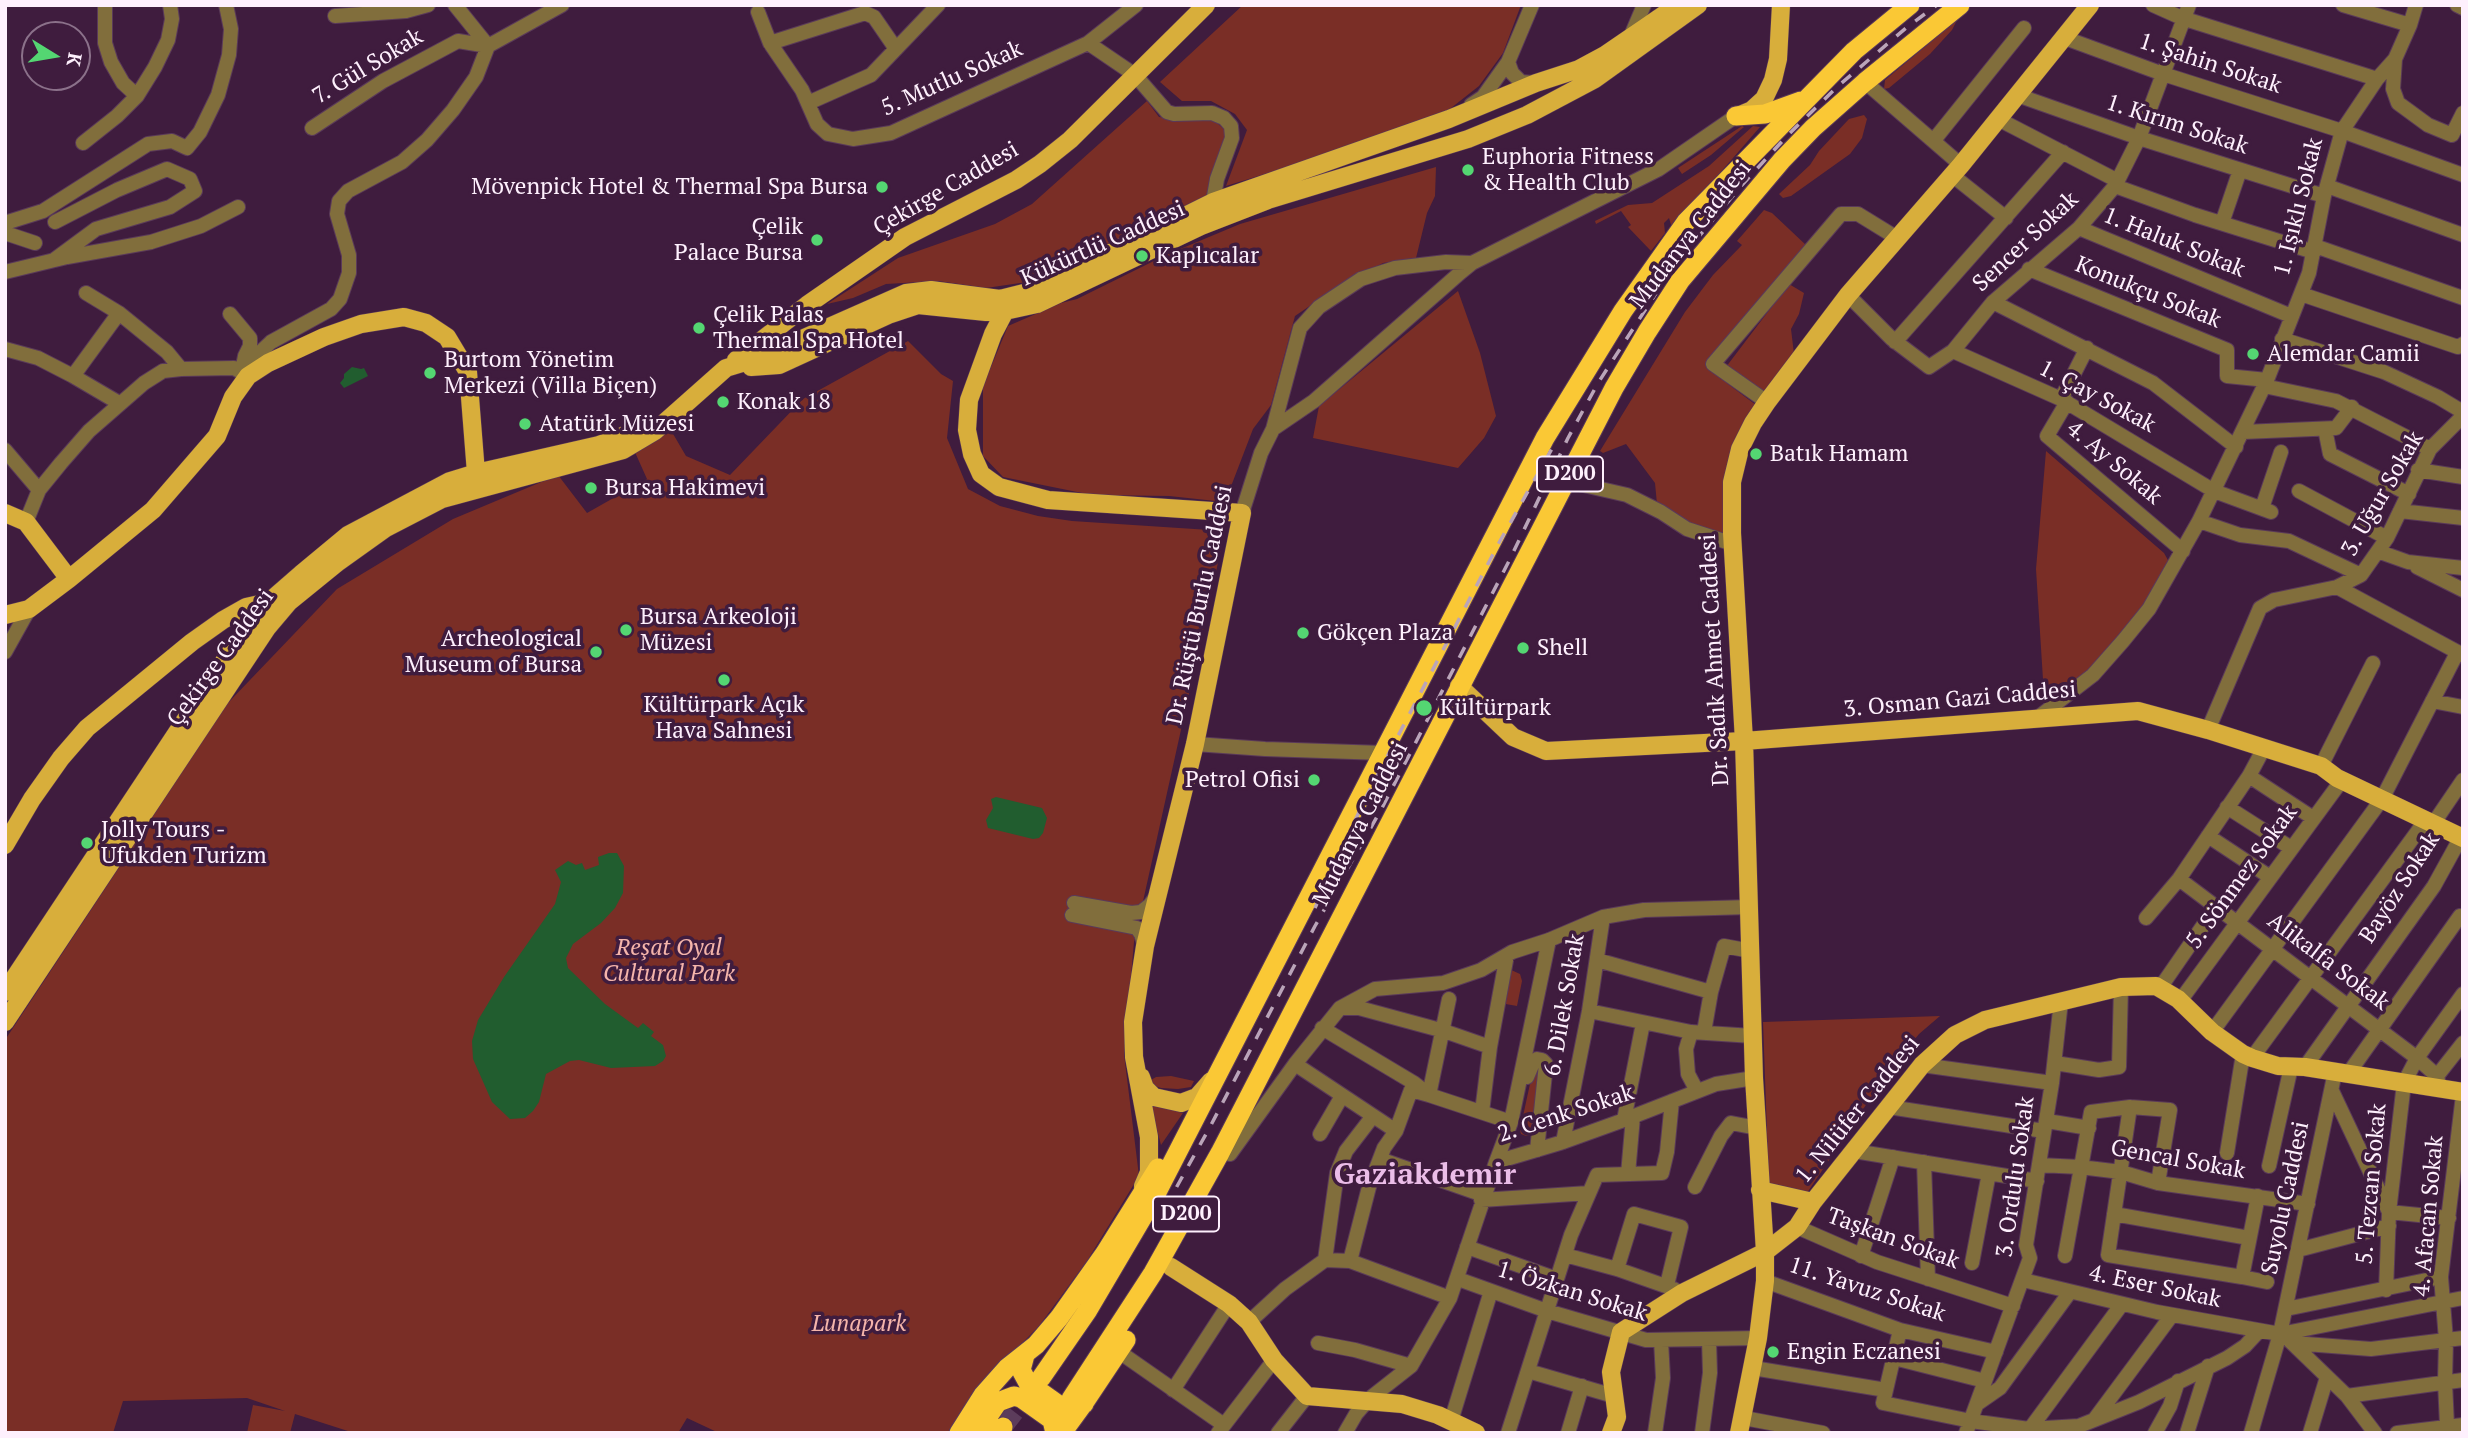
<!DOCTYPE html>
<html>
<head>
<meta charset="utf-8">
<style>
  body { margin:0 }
  #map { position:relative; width:2468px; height:1438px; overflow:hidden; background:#3f1c3e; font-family:"PT Serif",serif }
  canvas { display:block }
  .frame { position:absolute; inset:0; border:7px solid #fef0fd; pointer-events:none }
  .north { position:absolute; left:21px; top:21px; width:70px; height:70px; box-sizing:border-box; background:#3f1c3e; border:2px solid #8b718a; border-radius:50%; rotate:101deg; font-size:19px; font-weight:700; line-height:28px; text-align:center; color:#fef0fd }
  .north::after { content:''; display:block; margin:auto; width:24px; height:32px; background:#54d672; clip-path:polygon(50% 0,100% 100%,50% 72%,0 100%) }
</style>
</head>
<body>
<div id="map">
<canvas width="2468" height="1438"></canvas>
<div class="frame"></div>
<div class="north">K</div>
</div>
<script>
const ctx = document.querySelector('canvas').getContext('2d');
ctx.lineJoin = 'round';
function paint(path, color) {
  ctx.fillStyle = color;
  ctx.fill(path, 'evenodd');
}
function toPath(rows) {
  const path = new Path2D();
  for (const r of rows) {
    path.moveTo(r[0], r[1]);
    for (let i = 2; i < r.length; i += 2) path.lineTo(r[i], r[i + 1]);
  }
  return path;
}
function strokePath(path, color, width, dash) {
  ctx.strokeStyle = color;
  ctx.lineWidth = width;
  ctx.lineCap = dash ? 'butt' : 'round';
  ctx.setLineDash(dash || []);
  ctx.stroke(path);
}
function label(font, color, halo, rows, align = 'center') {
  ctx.font = font + ' "PT Serif",serif';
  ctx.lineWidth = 7;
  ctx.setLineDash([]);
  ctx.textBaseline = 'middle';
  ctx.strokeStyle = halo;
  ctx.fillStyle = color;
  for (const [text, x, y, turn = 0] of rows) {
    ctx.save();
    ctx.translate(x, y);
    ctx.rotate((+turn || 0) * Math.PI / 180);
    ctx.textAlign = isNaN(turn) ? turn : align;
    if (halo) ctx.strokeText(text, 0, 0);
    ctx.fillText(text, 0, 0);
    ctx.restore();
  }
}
paint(toPath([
  [1243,5,1521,5,1503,53,1479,86,1446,112,1291,166,1226,186,1247,130,1235,114,1211,101,1182,101,1160,82],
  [1957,20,1952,30,1930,54,1889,88,1884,89,1885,80],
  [1147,101,1159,117,1178,119,1204,118,1216,122,1225,130,1225,142,1209,196,1027,282,986,288,938,281,886,284,853,298,827,304,898,258,995,224,1032,204],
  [1864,115,1867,119,1862,138,1850,154,1791,196,1783,198,1779,194,1810,165,1819,151,1849,119],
  [1742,126,1744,127,1711,155,1682,174,1678,168],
  [1753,126,1760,127,1672,228,1669,218,1664,223,1665,233,1651,251,1628,227,1631,225,1621,211,1596,224,1595,221,1628,205,1652,203,1709,166],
  [1436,167,1435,196,1427,213,1416,258,1383,263,1336,288,1295,316,1271,405,1253,429,1225,502,1169,496,1092,495,1003,477,983,456,983,386,1008,326,1061,303,1077,299,1166,255,1240,224],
  [1764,210,1772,213,1807,246,1718,355,1721,374,1728,384,1756,405,1729,523,1722,536,1689,524,1657,504,1655,483,1626,444,1603,453,1600,451,1685,312,1713,275,1742,245,1737,241],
  [1789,284,1804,293,1799,314,1791,329,1794,354,1764,392,1726,367],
  [1458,291,1480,353,1496,416,1484,438,1458,468,1313,438,1319,406],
  [908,341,941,374,953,381,947,438,968,489,1000,506,1038,516,1072,521,1225,531,1134,942,1124,1054,1139,1176,1087,1261,1039,1326,983,1383,951,1433,719,1433,687,1418,678,1433,354,1433,295,1414,290,1433,247,1433,253,1405,285,1411,247,1398,123,1401,113,1433,5,1433,5,1040,227,704,337,589,453,519,558,475,587,513,647,479,634,450,669,427,686,456,730,475,803,399],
  [2046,451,2164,553,2169,562,2167,572,2115,646,2045,711,2036,569],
  [1509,969,1520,974,1522,981,1517,1006,1500,1003],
  [1940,1016,1919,1034,1888,1072,1807,1193,1769,1188,1763,1022],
  [1540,1062,1532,1131,1530,1136,1526,1136,1521,1134,1520,1130,1533,1070],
  [1171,1076,1194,1081,1191,1087,1178,1089,1161,1088,1146,1083,1156,1077],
  [1150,1103,1183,1113,1161,1145]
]), '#7a2e26');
paint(toPath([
  [352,367,361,369,364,368,368,376,344,388,340,383,344,378,344,374],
  [996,797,1042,808,1047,818,1043,833,1039,838,1033,839,988,828,986,820,993,808,991,799],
  [609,853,617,853,624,866,623,893,615,908,601,923,573,944,566,958,568,968,605,1004,638,1028,643,1023,654,1032,651,1036,663,1045,666,1056,663,1061,655,1066,611,1068,579,1060,570,1061,546,1074,539,1102,533,1111,525,1118,510,1119,492,1102,473,1059,472,1041,478,1020,504,977,555,904,561,882,555,870,568,861,576,865,582,863,585,870,599,865,598,857]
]), '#215d2f');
strokePath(toPath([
  [1003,1427,1034,1387]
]), '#5c3c5b', 19, [19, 10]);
const minor = toPath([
  [105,5,105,43,111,62,123,83,137,96],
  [2153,5,2182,18,2377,79],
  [2343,5,2410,25],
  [2457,5,2463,8],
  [758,12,770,43,802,90,817,124,828,134,853,139,891,133,1088,43,1136,5],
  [335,16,406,11,428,5],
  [1630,38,1644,5],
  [2065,38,2163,74,2342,131,2463,175],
  [770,43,865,13,874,17,896,49],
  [1088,43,1135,75,1167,112,1174,114,1212,113,1224,118,1231,126,1232,138,1217,179,1213,202],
  [2395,59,2393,89,2398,103,2428,125,2452,135,2463,113],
  [1508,62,1512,73,1521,82,1535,83],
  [1865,82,1961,165],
  [2017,95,2139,138,2324,196],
  [808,103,871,75,938,5],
  [1471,105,1483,97,1508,62,1532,5],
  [1998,119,2118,181],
  [312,128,383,81,458,41,488,46,562,5],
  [1934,140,2024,28],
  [83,143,117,116,137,96,155,67,168,40,172,19,170,5],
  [1952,175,2006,218],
  [2115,186,2195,215,2314,252],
  [2327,186,2463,235],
  [5,223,43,211,148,144,172,141,187,148,200,132,218,95,229,55,231,29,226,5],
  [2222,223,2240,170],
  [2079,228,2291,316],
  [5,233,35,243],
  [2315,246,2463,298],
  [54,260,96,229,170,207,195,191,190,179,167,169,117,190,55,222],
  [2029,269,2227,350,2227,376,2267,380],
  [5,272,67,257,151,242,201,226,238,207],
  [86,293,119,313,167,352,181,369],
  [2301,294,2458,347,2463,344],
  [1848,295,1892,339,1929,367,1953,351,1993,302,2079,228,2115,186,2139,138,2189,5],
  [1993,302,2153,383,2236,447],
  [230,314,250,338,250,346,245,356,243,366],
  [2282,339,2384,372,2438,397,2463,412],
  [1895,342,2063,152],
  [5,349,38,358,73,376,119,403],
  [1953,351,2061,399,2214,491,2271,512],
  [73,376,119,313],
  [248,376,255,357,271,342,331,309,340,299,349,273,349,255,337,214,339,201,348,191,402,162,427,140,453,110,476,77,488,46,455,5],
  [2264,386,2336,401,2430,449],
  [2061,399,2087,348],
  [1767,402,1713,364,1841,214,1858,214,1897,238],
  [2067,402,2047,436,2183,551],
  [1273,429,1300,328,1319,307,1361,279,1395,268,1446,262,1472,263],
  [2325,429,2330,454,2409,494],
  [2243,432,2336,428,2352,407],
  [5,450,39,490],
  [2418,470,2463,477],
  [1566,481,1627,495,1661,512,1687,529,1733,544],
  [2299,491,2387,538],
  [2262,508,2281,452],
  [2400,511,2463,518],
  [1242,513,1261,453,1273,429,1314,401,1461,272,1472,263,1659,169,1736,116],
  [2199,521,2240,535,2289,541,2361,575],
  [26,522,39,490,61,463,89,431,144,383,163,371,181,369,234,368,248,376],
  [2380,552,2408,562,2463,568],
  [2417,567,2463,590],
  [2337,587,2463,655],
  [5,652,29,609],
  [2432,701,2463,707],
  [2036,719,2093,675,2123,641,2149,609,2199,521,2267,380,2309,273,2324,196,2342,131,2377,79,2395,59,2410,25,2416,5],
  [2208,730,2260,608,2274,600,2337,587,2361,575,2387,538,2430,449,2463,416],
  [1195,744,1265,749,1383,753],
  [2321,766,2373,663],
  [2249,776,2313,818],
  [2227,807,2291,848],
  [2433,824,2463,780],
  [2208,836,2270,877],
  [2179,879,2417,1058,2437,1076,2440,1089],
  [1074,903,1131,913,1141,912,1150,905,1157,895],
  [1072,915,1137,928,1141,934,1145,946],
  [2146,918,2179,879,2249,776,2264,748],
  [1597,960,1711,992],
  [2160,988,2216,907],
  [2180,1001,2342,780],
  [1342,1008,1359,1008,1444,1031,1490,1047],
  [1589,1011,1691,1032,1753,1036],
  [1322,1028,1414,1083,1429,1095,1511,1122],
  [1691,1032,1686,1049,1688,1074,1697,1091],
  [1704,1032,1711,992,1724,946,1751,951],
  [2212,1032,2382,799,2457,653],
  [2252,1058,2426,820],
  [2055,1063,2099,1070,2119,1067,2121,987],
  [1295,1064,1396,1131],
  [1922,1065,2052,1083],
  [2305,1067,2434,886,2461,837],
  [2348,1074,2460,916],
  [2437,1076,2463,1043],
  [1527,1077,1533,1063,1537,1059,1542,1060,1546,1064,1537,1150],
  [2332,1091,2389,1212,2449,1218],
  [1889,1107,2044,1131],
  [2130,1107,2108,1255,2242,1277,2258,1196],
  [1482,1112,1490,1047,1507,955],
  [1624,1120,1643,1023],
  [2047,1121,2089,1128],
  [1320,1134,1342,1096],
  [1563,1142,1589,1011,1603,917],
  [1854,1151,2037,1181],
  [2227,1153,2243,1054],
  [1230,1154,1295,1064,1340,1008,1375,989,1443,983,1481,970,1512,952,1549,940,1603,917,1644,910,1750,907],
  [1380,1159,1483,1195],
  [1496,1162,1511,1122,1549,940],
  [1924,1162,1928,1279],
  [2039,1165,2080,1167,2121,1172,2158,1183,2308,1204],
  [2269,1166,2291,1067],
  [1628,1174,1633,1117],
  [1695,1187,1721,1136,1731,1123,1757,1128],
  [1481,1200,1589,1193],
  [2114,1214,2249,1238],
  [1797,1227,1877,1262,2013,1306],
  [1467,1247,1557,1279],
  [2298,1250,2389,1226],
  [1565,1255,1617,1269,1674,1289],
  [1861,1256,1893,1157],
  [2065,1256,2091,1112,2130,1107,2170,1110,2158,1183],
  [1325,1260,1337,1173,1346,1151,1373,1116],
  [1350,1261,1369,1187,1384,1148,1396,1131,1411,1090,1429,1095,1449,999],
  [1972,1263,1989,1173],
  [1617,1269,1634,1214,1681,1227,1667,1285],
  [2242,1277,2267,1282],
  [1458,1279,1547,1311,1646,1340,1758,1338],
  [2023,1280,2157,1312,2280,1334,2463,1298],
  [1765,1281,1900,1330,1996,1352],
  [2386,1290,2389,1212,2404,1083,2417,1058,2463,994],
  [2286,1309,2441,1277],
  [1249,1322,1285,1289,1325,1260,1350,1261,1450,1298],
  [2290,1341,2347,1396,2375,1433],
  [1318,1343,1355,1350,1411,1366],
  [2293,1343,2371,1349,2463,1338],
  [1118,1351,1224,1425],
  [1894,1358,1985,1381],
  [1753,1368,1886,1390,1883,1403,1971,1421,2029,1429,2079,1426,2139,1402,2227,1358,2245,1346,2259,1331],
  [1528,1371,1614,1396],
  [1173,1390,1229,1304],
  [1886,1390,1900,1330],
  [2347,1396,2463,1380],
  [1977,1404,2000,1388,2070,1292],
  [1744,1418,1823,1433],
  [2094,1420,2172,1315],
  [1451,1421,1491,1291],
  [2447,1425,2445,1382,2446,1340,2441,1277,2463,1095],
  [1218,1433,1274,1360],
  [1278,1433,1307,1396],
  [1345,1433,1356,1414,1369,1399,1411,1366,1450,1298,1496,1162,1563,1142,1624,1120,1716,1084,1754,1078],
  [1508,1433,1571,1235,1597,1175,1662,1173,1667,1152,1672,1101],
  [1568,1433,1582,1386],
  [1655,1433,1663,1378,1661,1340],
  [1702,1433,1710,1373,1709,1340],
  [1966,1433,2030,1258,2026,1245,2052,1083,2061,1001],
  [2027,1433,2122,1304],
  [2155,1433,2170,1406,2178,1381],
  [2187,1433,2208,1366],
  [2251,1433,2280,1334,2335,1072],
  [2310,1433,2327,1377],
  [2397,1433,2463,1425]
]);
const major = toPath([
  [1740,115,1752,110,1764,99,1773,80,1778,59,1781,5],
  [1018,296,1005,311,993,334,969,400,967,430,972,454,981,474,999,487,1048,500,1242,513,1195,744,1145,946,1133,1022,1134,1057,1149,1137,1149,1172,1143,1186],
  [736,360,807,305,905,237,1016,180,1040,164,1070,140,1206,5],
  [751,367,779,365,888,315,918,305,986,312,1005,311,1037,304,1201,226,1268,200,1468,139,1527,115,1595,79,1698,5],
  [5,513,26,522,69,579],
  [5,615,29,609,69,579,153,510,217,436,233,397,248,376,268,363,324,337,361,324,404,317,426,323,447,337,468,372,476,473,474,482],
  [1459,686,1513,737,1546,751,1744,741,2138,711,2208,730,2321,766,2337,778,2463,838],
  [5,845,32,799,61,758,87,728,192,642,223,620,246,607,273,601],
  [5,992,237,642,270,601,301,574,348,535,450,481,476,473,599,445,621,437,641,426],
  [5,1022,267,628,289,602,337,563,386,528,442,499,623,450,655,431,726,368,759,358,906,293,931,290,1000,299,1036,290,1213,202,1449,119,1536,83,1579,69,1605,55,1678,5],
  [1141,1077,1145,1088,1154,1097,1181,1103,1197,1097,1211,1081],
  [1760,1190,1813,1202],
  [1171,1267,1229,1304,1249,1322,1274,1360,1307,1396,1402,1404,1438,1415,1476,1433],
  [1611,1433,1617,1417,1611,1372,1621,1332,1682,1293,1765,1252,1797,1227,1813,1202,1922,1065,1955,1035,1985,1020,2121,987,2156,986,2178,999,2212,1032,2243,1054,2252,1058,2278,1066,2305,1067,2463,1092],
  [1739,1433,1758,1338,1765,1281,1765,1252,1754,1078,1744,741,1732,533,1732,482,1740,449,1753,423,1767,402,1848,295,1961,165,2090,5]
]);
const highway = toPath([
  [1736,116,1765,114,1801,101],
  [1025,1355,1021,1370,1028,1383,1066,1410,1084,1404],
  [1041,1378,1088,1310,1154,1198,1545,438,1623,311,1686,222,1854,51,1910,5],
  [1071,1399,1153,1273,1220,1153,1614,388,1647,332,1680,281,1782,160,1813,128,1865,82,1960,5],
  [959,1433,983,1395,1007,1368,1036,1345,1059,1318,1105,1253,1158,1168],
  [977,1433,998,1402,1014,1396,1021,1398,1052,1420,1055,1433],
  [999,1433,1003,1427],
  [1062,1433,1084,1403,1126,1340]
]);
strokePath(minor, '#5a3a59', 16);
strokePath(major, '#5a3a59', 19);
strokePath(highway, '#5a3a59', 21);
strokePath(minor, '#816e3c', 14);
strokePath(major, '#d8ae3b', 18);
strokePath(highway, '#fac835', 19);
strokePath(toPath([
  [1315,908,1365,799,1500,541,1554,445],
  [1165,1208,1211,1125,1315,926,1382,808,1509,561,1568,438,1598,383,1671,270,1742,185,1787,136,1837,87,1906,28,1937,5]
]), '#baa4b9', 3.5, [12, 12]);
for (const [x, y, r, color] of [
  [1468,170,7,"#54d672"],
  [882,187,7,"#54d672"],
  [817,240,7,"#54d672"],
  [1142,256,7,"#54d672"],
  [699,328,7,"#54d672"],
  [2253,354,7,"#54d672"],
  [430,373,7,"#54d672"],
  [723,402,7,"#54d672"],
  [525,424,7,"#54d672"],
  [1756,454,7,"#54d672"],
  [591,488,7,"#54d672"],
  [626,630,7,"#54d672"],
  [1303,633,7,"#54d672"],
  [1523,648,7,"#54d672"],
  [596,652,7,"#54d672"],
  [724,680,7,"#54d672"],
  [1424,708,9,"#54d672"],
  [1314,780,7,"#54d672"],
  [87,843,7,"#54d672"],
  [1773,1352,7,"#54d672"]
]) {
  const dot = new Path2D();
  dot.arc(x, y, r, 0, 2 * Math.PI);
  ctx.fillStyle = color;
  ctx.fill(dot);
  strokePath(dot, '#3f1c3e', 2.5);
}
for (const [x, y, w] of [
  [1570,474,66],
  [1186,1214,66]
]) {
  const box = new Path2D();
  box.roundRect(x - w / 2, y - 17.5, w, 35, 5);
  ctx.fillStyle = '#3f1c3e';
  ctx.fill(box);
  strokePath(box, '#fef0fd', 2);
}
label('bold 21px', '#fef0fd', null, [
  ["D200",1570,474],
  ["D200",1186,1214]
]);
label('23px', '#fef0fd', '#3f1c3e', [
  ["1. Şahin Sokak",2210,64,18],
  ["7. Gül Sokak",368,67,-31],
  ["5. Mutlu Sokak",952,79,-24],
  ["1. Kırım Sokak",2177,125,18],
  ["Çekirge Caddesi",946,189,-30],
  ["1. Işıklı Sokak",2299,207,-76],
  ["Mudanya Caddesi",1691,235,-52],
  ["Sencer Sokak",2026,242,-43],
  ["1. Haluk Sokak",2174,243,22],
  ["Kükürtlü Caddesi",1103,244,-24],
  ["Konukçu Sokak",2148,293,22],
  ["1. Çay Sokak",2097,397,28],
  ["4. Ay Sokak",2114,463,40],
  ["3. Uğur Sokak",2383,494,-60],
  ["Dr. Rüştü Burlu Caddesi",1200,605,-78],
  ["Çekirge Caddesi",221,658,-54],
  ["Dr. Sadık Ahmet Caddesi",1715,660,-93],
  ["3. Osman Gazi Caddesi",1960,700,-5],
  ["Mudanya Caddesi",1361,824,-63],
  ["5. Sönmez Sokak",2242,877,-54],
  ["Bayöz Sokak",2400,888,-57],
  ["Alikalfa Sokak",2328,962,37],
  ["6. Dilek Sokak",1565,1005,-80],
  ["1. Nilüfer Caddesi",1858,1110,-51],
  ["2. Cenk Sokak",1566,1114,-18],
  ["Gencal Sokak",2178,1160,10],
  ["3. Ordulu Sokak",2016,1177,-82],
  ["5. Tezcan Sokak",2372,1184,-85],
  ["Suyolu Caddesi",2286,1198,-78],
  ["4. Afacan Sokak",2429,1216,-85],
  ["Taşkan Sokak",1893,1239,20],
  ["4. Eser Sokak",2155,1287,12],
  ["11. Yavuz Sokak",1867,1290,18],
  ["1. Özkan Sokak",1572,1292,17]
]);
label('23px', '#fef0fd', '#3f1c3e', [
  ["Euphoria Fitness",1482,157],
  ["& Health Club",1482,183],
  ["Mövenpick Hotel & Thermal Spa Bursa",868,187,"right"],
  ["Çelik",803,227,"right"],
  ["Palace Bursa",803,253,"right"],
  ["Kaplıcalar",1156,256],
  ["Çelik Palas",713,315],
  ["Thermal Spa Hotel",713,341],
  ["Alemdar Camii",2267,354],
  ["Burtom Yönetim",444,360],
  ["Merkezi (Villa Biçen)",444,386],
  ["Konak 18",737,402],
  ["Atatürk Müzesi",539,424],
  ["Batık Hamam",1770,454],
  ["Bursa Hakimevi",605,488],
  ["Bursa Arkeoloji",640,617],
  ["Müzesi",640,643],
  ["Gökçen Plaza",1317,633],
  ["Archeological",582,639,"right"],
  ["Museum of Bursa",582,665,"right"],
  ["Shell",1537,648],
  ["Kültürpark Açık",724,705,"center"],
  ["Hava Sahnesi",724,731,"center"],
  ["Kültürpark",1440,708],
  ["Petrol Ofisi",1300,780,"right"],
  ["Jolly Tours -",101,830],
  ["Ufukden Turizm",101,856],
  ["Engin Eczanesi",1787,1352]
], 'left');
label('italic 23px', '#f5b5ab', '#3f1c3e', [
  ["Reşat Oyal",669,948],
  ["Cultural Park",669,974],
  ["Lunapark",859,1324]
]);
label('bold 30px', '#ebbde8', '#3f1c3e', [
  ["Gaziakdemir",1425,1175]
]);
</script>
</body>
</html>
